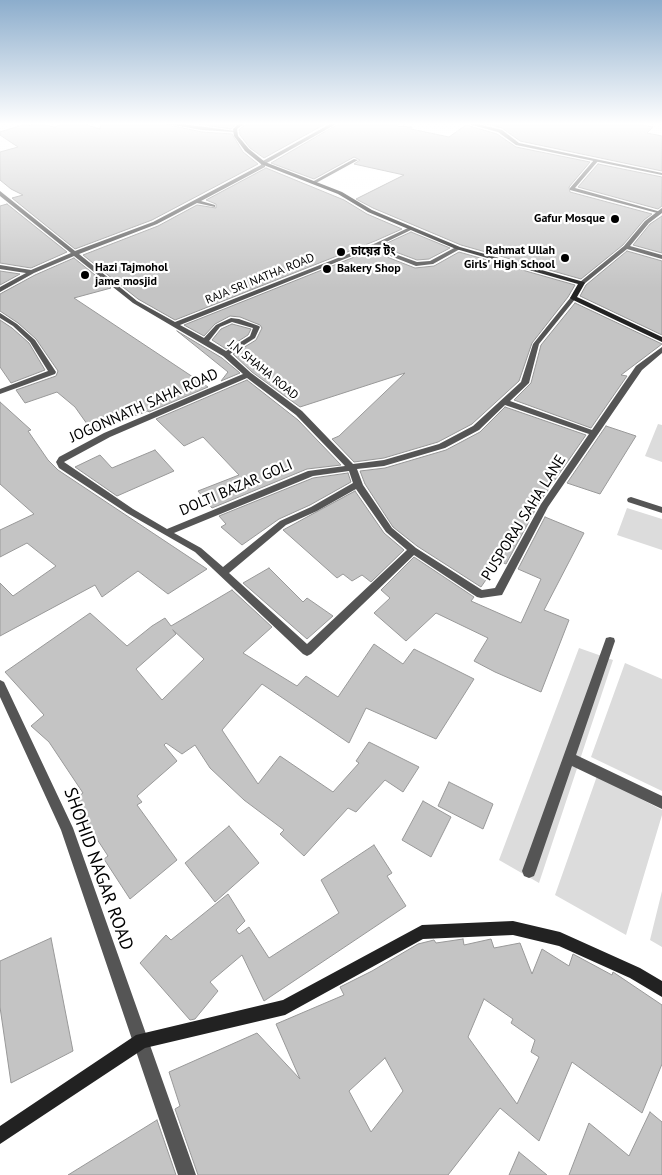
<!DOCTYPE html>
<html>
<head>
<meta charset="utf-8">
<style>
  body { margin:0 }
  canvas { display:block; background:#fff }
</style>
</head>
<body>
<canvas width="662" height="1175"></canvas>
<script>
const ctx = document.querySelector('canvas').getContext('2d');
ctx.lineJoin = 'round';
function paint(path, color) {
  ctx.fillStyle = color;
  ctx.fill(path, 'evenodd');
}
function toPath(rows) {
  const path = new Path2D();
  for (const r of rows) {
    path.moveTo(r[0], r[1]);
    for (let i = 2; i < r.length; i += 2) path.lineTo(r[i], r[i + 1]);
  }
  return path;
}
function strokePath(path, color, width, dash) {
  ctx.strokeStyle = color;
  ctx.lineWidth = width;
  ctx.lineCap = dash ? 'butt' : 'round';
  ctx.setLineDash(dash || []);
  ctx.stroke(path);
}
function label(font, color, halo, rows, align = 'center') {
  ctx.font = font + ' "PT Sans","Noto Sans Bengali",sans-serif';
  ctx.lineWidth = 4.5;
  ctx.setLineDash([]);
  ctx.textBaseline = 'middle';
  ctx.strokeStyle = halo;
  ctx.fillStyle = color;
  for (const [text, x, y, turn = 0] of rows) {
    ctx.save();
    ctx.translate(x, y);
    ctx.rotate((+turn || 0) * Math.PI / 180);
    ctx.textAlign = isNaN(turn) ? turn : align;
    if (halo) ctx.strokeText(text, 0, 0);
    ctx.fillText(text, 0, 0);
    ctx.restore();
  }
}
paint(toPath([
  [658,424,662,425,662,462,645,456],
  [627,508,662,519,662,550,617,535],
  [579,648,613,660,539,883,499,860],
  [625,663,662,679,662,791,591,757],
  [597,776,662,810,662,815,626,935,555,895],
  [662,891,662,947,650,940]
]), '#dcdcdc');
const building = toPath([
  [35,123,55,127,65,123,82,123,100,129,101,123,159,123,202,132,232,134,243,152,258,164,152,220,75,249,12,198,23,195,11,189,0,180,0,152,18,147,0,135,0,132,25,124,29,126,35,123],
  [192,123,237,123,231,129,192,123],
  [247,123,327,123,264,158,250,148,240,135,239,130,247,123],
  [340,123,399,123,397,126,412,127,411,129,449,137,466,125,497,134,516,147,590,162,569,187,570,192,652,214,644,220,623,245,581,279,461,245,373,208,356,199,404,175,354,164,360,160,354,157,314,179,271,163,340,123],
  [483,123,634,123,653,127,647,133,662,136,662,171,520,141,502,128,483,123],
  [598,164,662,177,662,206,658,209,578,187,598,164],
  [266,168,344,200,367,214,402,229,375,241,175,320,138,299,83,255,158,226,197,205,216,208,216,204,206,200,266,168],
  [7,204,67,252,31,268,0,263,0,206,7,204],
  [662,216,662,253,633,245,650,224,662,216],
  [411,232,450,248,429,259,417,260,393,251,385,244,411,232],
  [377,248,387,257,415,268,434,266,459,252,575,285,568,297,532,343,519,381,472,424,438,442,384,458,354,462,332,439,339,436,405,373,300,407,252,372,233,354,256,340,262,328,260,325,240,317,230,316,215,324,204,336,184,325,377,248],
  [627,251,662,261,662,335,580,296,586,285,627,251],
  [74,258,111,288,74,298,208,387,149,412,148,411,92,431,75,407,57,392,25,403,16,390,56,376,58,371,36,339,18,323,0,311,0,294,35,275,74,258],
  [0,271,20,274,0,285,0,271],
  [575,303,662,344,621,375,627,376,591,428,514,400,531,383,541,345,575,303],
  [0,320,12,328,29,343,45,370,11,383,0,367,0,320],
  [232,324,251,329,248,335,226,349,212,340,221,329,232,324],
  [177,331,222,358,240,373,221,381,228,372,177,331],
  [247,380,298,420,341,465,307,469,212,508,198,491,239,475,203,437,184,446,156,419,247,380],
  [0,402,31,430,28,431,48,460,58,470,207,569,168,594,138,571,102,597,95,585,0,636,0,583,13,596,56,566,27,543,0,557,0,530,34,514,0,484,0,402],
  [505,407,586,435,539,503,506,564,499,561,481,587,417,546,393,527,365,484,360,471,385,468,446,450,480,432,505,407],
  [606,426,636,436,600,494,567,483,606,426],
  [155,450,174,471,117,496,75,467,100,455,112,468,155,450],
  [348,473,351,482,310,505,279,519,242,545,221,527,226,524,219,516,313,478,348,473],
  [355,491,384,533,404,550,371,582,362,575,352,581,343,574,337,578,283,530,355,491],
  [545,517,584,533,544,610,569,620,541,692,495,672,474,661,488,638,436,613,406,641,374,613,390,598,381,590,414,557,474,597,471,601,521,623,541,579,518,569,545,517],
  [269,568,303,602,307,598,333,616,307,639,243,583,269,568],
  [232,590,272,627,243,653,297,686,306,676,338,697,374,644,403,664,414,649,474,679,436,739,366,708,349,743,262,684,222,730,258,784,280,756,333,792,359,763,356,761,369,742,419,767,403,792,385,780,356,812,348,808,304,856,280,834,284,830,244,800,210,768,195,745,182,754,166,743,164,745,177,761,137,796,142,802,137,805,177,860,130,899,104,859,108,856,72,801,83,793,49,742,31,726,44,715,5,672,90,613,127,646,152,626,165,618,171,626,232,590],
  [173,630,204,659,162,700,136,669,176,634,173,630],
  [449,782,493,804,483,829,438,806,449,782],
  [423,801,451,817,431,857,402,840,423,801],
  [229,826,259,863,215,902,185,863,229,826],
  [374,845,392,873,387,876,406,906,264,1001,242,955,210,982,218,991,195,1019,190,1020,140,963,166,935,171,940,228,894,245,921,236,930,239,934,249,927,269,958,339,913,321,880,374,845],
  [51,938,73,1051,11,1083,0,1007,0,961,51,938],
  [463,939,464,945,491,939,494,948,520,943,532,974,542,949,569,966,573,954,612,975,613,972,662,1005,662,1064,642,1113,572,1062,539,1141,500,1108,448,1175,198,1175,175,1109,180,1106,169,1072,257,1033,300,1079,276,1024,344,995,340,987,372,971,418,944,434,940,436,943,463,939],
  [484,999,513,1019,511,1023,535,1040,531,1052,539,1057,517,1104,468,1037,484,999],
  [385,1058,403,1091,371,1132,349,1091,385,1058],
  [650,1112,662,1122,662,1175,569,1175,589,1123,629,1156,650,1112],
  [157,1120,176,1175,68,1175,157,1120],
  [519,1152,547,1175,509,1175,519,1152]
]);
paint(building, '#c4c4c4');
strokePath(building, '#999', 1);
paint(toPath([
  [594,160,598,161,575,188,661,212,661,214,570,190,570,188,594,160],
  [631,497,662,507,662,513,628,502,627,500,628,498,631,497],
  [610,637,614,638,615,641,576,755,662,796,662,809,572,766,536,871,534,876,529,878,524,876,522,871,605,641,606,638,610,637]
]), '#555');
paint(toPath([
  [161,123,174,123,236,131,234,132,202,130,161,123],
  [332,123,338,123,265,164,265,167,201,201,215,205,215,207,197,203,157,224,79,254,137,301,175,322,376,243,408,228,413,229,382,244,392,253,417,262,430,261,456,247,460,247,460,249,433,264,416,266,388,255,377,246,180,325,204,338,216,325,231,318,239,319,259,326,260,327,255,338,230,354,251,373,302,411,353,464,384,460,439,444,473,426,521,382,533,344,571,297,576,298,539,344,529,383,510,401,592,430,636,366,662,347,662,353,642,370,548,507,502,595,481,598,477,597,414,555,311,654,307,656,303,654,195,552,127,513,59,468,56,462,59,457,104,433,243,374,223,356,133,303,74,256,34,273,0,292,0,287,26,273,0,269,0,265,31,270,71,253,0,196,0,191,75,251,153,222,261,165,261,162,332,123],
  [232,322,253,328,250,336,226,351,209,341,220,327,232,322],
  [247,378,296,415,345,466,308,471,167,529,133,509,64,462,110,437,247,378],
  [505,405,589,434,541,504,495,588,482,590,416,548,392,528,363,485,357,469,384,466,445,448,479,430,505,405],
  [349,471,353,483,311,507,280,521,223,567,201,548,174,533,313,476,349,471],
  [356,489,386,532,407,550,307,644,229,573,286,525,317,511,356,489],
  [465,123,474,123,502,130,519,143,662,173,662,175,516,145,498,132,465,123],
  [354,159,358,160,316,183,312,182,354,159],
  [662,208,662,213,649,223,630,246,662,255,662,259,627,249,584,284,580,284,580,282,624,246,645,221,662,208],
  [0,313,17,324,35,340,56,372,55,374,0,394,0,389,48,371,30,342,13,326,0,318,0,313],
  [0,680,4,682,73,828,196,1175,178,1175,61,830,0,697,0,680]
]), '#555');
paint(toPath([
  [240,123,245,123,237,129,238,136,249,149,265,162,342,192,372,210,460,247,584,282,585,283,577,297,662,337,662,342,571,299,570,298,578,284,456,249,368,212,338,194,261,164,245,151,234,136,233,129,240,123],
  [513,921,560,932,640,968,662,981,662,997,630,978,559,946,513,935,423,939,285,1015,145,1048,0,1144,0,1126,136,1035,283,1000,422,925,513,921]
]), '#222');
const sky = ctx.createLinearGradient(0, 0, 0, 288);
sky.addColorStop(0, '#8cadcc');
sky.addColorStop(0.43, '#fff');
sky.addColorStop(1, '#ffffff00');
ctx.fillStyle = sky;
ctx.fillRect(0, 0, 662, 288);
for (const [x, y, r, color] of [
  [615,219,5,"#000"],
  [341,252,5,"#000"],
  [565,258,5,"#000"],
  [327,269,5,"#000"],
  [85,275,5,"#000"]
]) {
  const dot = new Path2D();
  dot.arc(x, y, r, 0, 2 * Math.PI);
  ctx.fillStyle = color;
  ctx.fill(dot);
  strokePath(dot, '#fff', 2);
}
label('bold 12px', '#000', '#fff', [
  ["Gafur Mosque",605,219,"right"],
  ["Rahmat Ullah",555,251,"right"],
  ["Girls' High School",555,265,"right"],
  ["চায়ের টং",351,252],
  ["Hazi Tajmohol",95,268],
  ["jame mosjid",95,282],
  ["Bakery Shop",337,269]
], 'left');
label('12px', '#000', '#fff', [
  ["RAJA SRI NATHA ROAD",260,279,-22],
  ["J.N SHAHA ROAD",263,370,39]
]);
label('15px', '#000', '#fff', [
  ["JOGONNATH SAHA ROAD",144,406,-24],
  ["DOLTI BAZAR GOLI",236,488,-23],
  ["PUSPORAJ SAHA LANE",524,518,-58]
]);
label('18px', '#000', '#fff', [
  ["SHOHID NAGAR ROAD",98,869,70]
]);
</script>
</body>
</html>
